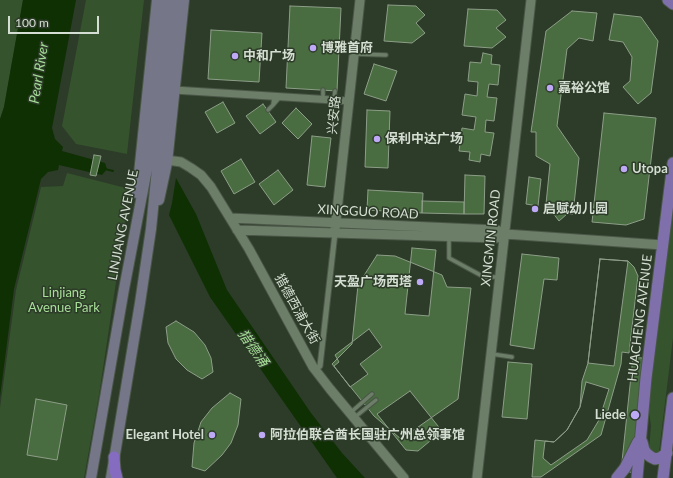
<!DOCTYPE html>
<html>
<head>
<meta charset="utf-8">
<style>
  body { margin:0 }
  #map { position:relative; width:673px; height:478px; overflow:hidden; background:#2d3b29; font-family:Lato,sans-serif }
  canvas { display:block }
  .scale { position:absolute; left:8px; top:16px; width:91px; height:18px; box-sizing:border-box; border:2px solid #d4ded2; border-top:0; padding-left:5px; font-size:12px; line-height:14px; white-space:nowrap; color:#d4ded2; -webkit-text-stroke:3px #2d3b29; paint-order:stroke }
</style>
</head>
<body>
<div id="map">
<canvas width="673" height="478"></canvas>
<div class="scale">100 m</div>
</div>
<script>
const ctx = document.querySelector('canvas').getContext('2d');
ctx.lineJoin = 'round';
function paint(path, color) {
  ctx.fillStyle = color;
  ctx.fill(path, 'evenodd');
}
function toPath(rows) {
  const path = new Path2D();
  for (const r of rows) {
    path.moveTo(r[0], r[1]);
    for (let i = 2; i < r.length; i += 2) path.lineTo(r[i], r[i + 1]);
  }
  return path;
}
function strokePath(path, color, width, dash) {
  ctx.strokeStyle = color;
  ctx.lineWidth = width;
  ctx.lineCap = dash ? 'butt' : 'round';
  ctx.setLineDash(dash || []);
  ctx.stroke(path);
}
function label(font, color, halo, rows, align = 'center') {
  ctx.font = font + ' Lato,"Noto Sans SC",sans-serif';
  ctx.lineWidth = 3;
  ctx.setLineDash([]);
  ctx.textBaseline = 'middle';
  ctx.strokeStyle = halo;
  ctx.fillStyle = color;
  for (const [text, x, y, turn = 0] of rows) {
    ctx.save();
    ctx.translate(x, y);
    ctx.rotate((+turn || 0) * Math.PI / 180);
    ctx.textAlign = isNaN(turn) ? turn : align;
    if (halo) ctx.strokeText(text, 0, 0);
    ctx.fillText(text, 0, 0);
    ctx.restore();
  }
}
paint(toPath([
  [0,0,23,0,4,107,0,119],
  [86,0,144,0,127,154,76,144,62,126],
  [67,173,130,189,99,395,84,478,0,478,0,408,16,290,41,187,63,186],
  [673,206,673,338,659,452,656,455,649,449,651,426,648,405]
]), '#35532d');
paint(toPath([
  [23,0,76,0,52,128,55,139,63,147,62,151,105,163,107,169,102,175,59,165,58,170,48,172,41,179,14,289,0,397,0,119,4,107],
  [176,178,196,214,227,290,311,413,342,453,365,478,337,478,210,297,169,215,172,203]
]), '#0e3003');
strokePath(toPath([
  [105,169,113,171]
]), '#0e3003', 2);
const building = toPath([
  [388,5,416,6,425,15,416,23,425,33,412,43,384,41,388,5],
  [290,6,341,8,337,91,286,88,290,6],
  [468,9,497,10,506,20,496,28,506,37,492,48,464,46,468,9],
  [572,11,597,13,593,41,579,38,567,49,557,126,579,158,573,214,567,214,559,221,546,204,550,164,536,156,536,132,531,132,546,31,572,11],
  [614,14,641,17,658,41,651,93,638,104,623,87,630,81,632,57,623,42,609,40,614,14],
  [211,30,262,33,259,82,208,79,211,30],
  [483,53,492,55,491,64,500,65,498,85,489,84,487,97,497,98,494,121,486,120,485,132,494,133,490,156,481,154,480,162,469,160,470,152,459,151,462,128,474,130,476,117,462,115,465,94,477,96,478,82,468,81,470,62,481,63,483,53],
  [374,64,397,71,386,101,364,94,374,64],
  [223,102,235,123,217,133,205,112,223,102],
  [263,104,276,122,260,134,246,116,263,104],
  [296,108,312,124,298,139,282,123,296,108],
  [367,110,390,111,388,168,365,167,367,110],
  [604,113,656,118,644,219,626,225,592,222,604,113],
  [312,136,331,138,325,187,307,185,312,136],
  [94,155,101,156,96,176,90,175,94,155],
  [241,159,255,182,234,194,221,171,241,159],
  [278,170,293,190,274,205,259,184,278,170],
  [465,175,485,176,484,214,464,214,465,175],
  [529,177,541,179,538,206,526,204,529,177],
  [368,190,423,193,422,213,367,210,368,190],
  [422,201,464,202,464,214,422,213,422,201],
  [412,248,436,250,429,316,405,314,412,248],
  [522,254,559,258,557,280,544,279,534,349,510,345,522,254],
  [377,255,395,256,442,275,447,287,471,288,458,399,401,439,374,416,332,364,352,344,358,285,377,255],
  [600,259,628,261,634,267,638,276,629,353,622,352,621,364,601,435,541,477,532,477,535,440,554,442,567,430,580,407,582,381,588,363,600,259],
  [600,259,628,261,614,366,588,363,600,259],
  [176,321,194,332,205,345,211,358,213,372,202,379,187,370,176,359,168,343,166,327,176,321],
  [369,329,382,347,360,364,368,374,350,387,334,366,339,362,335,355,369,329],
  [633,357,650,359,638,473,621,471,633,357],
  [508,362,532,364,527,419,502,417,508,362],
  [586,382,609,389,599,420,587,440,551,465,543,458,545,441,554,442,567,430,580,407,586,382],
  [410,391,442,431,418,451,406,450,377,414,410,391],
  [230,393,241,399,238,425,231,443,222,455,205,471,192,467,194,443,201,422,212,408,230,393],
  [36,399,67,405,57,460,27,455,36,399]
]);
paint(building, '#496d40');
strokePath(building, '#8d9e88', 1);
const service = toPath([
  [355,54,386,55],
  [274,97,273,105,279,98],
  [323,99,323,90],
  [334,100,335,91],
  [268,110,273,105],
  [449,237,449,258,484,277,499,277],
  [492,354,512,357],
  [350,413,372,394],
  [355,417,376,400]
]);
const pedestrian = toPath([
  [315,369,320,366,335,233]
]);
const minor = toPath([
  [174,90,349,101]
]);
const tertiary = toPath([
  [167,160,181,162,191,168,201,175,211,187,249,249,313,367,330,389,404,478],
  [230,218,497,230,505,234,663,245],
  [335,229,360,0],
  [237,230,497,238,505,234],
  [477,478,531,0]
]);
const secondary = toPath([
  [137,193,157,0],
  [159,200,167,163,184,0],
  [91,478,124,289,147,169,156,92,165,0],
  [111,478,140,303,151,229,174,0]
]);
const primary = toPath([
  [668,0,673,4],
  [642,442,644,450,647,454,651,457,655,459,660,458,667,453],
  [617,478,625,468,638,442],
  [637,478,646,378,673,163],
  [663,478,673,398]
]);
const trunk = toPath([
  [114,457,115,470,117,478]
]);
strokePath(service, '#4a5747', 5.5);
strokePath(pedestrian, '#4a5747', 7);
strokePath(minor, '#4a5747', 9);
strokePath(tertiary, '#4a5747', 11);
strokePath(secondary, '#4a5747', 12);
strokePath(primary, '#4a5747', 13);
strokePath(trunk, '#4a5747', 13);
strokePath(service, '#6c7d68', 3.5);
strokePath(pedestrian, '#6c7d68', 5);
strokePath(minor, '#6c7d68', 7);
strokePath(tertiary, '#6c7d68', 9);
strokePath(secondary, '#757789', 10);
strokePath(primary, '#7f70ab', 11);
strokePath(trunk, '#856cc1', 11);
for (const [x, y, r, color] of [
  [313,48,4,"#bda9f5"],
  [235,56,4,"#bda9f5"],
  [550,88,4,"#bda9f5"],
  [377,139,4,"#bda9f5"],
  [624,169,4,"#bda9f5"],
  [535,209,4,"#bda9f5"],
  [420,282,4,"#bda9f5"],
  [635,415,5,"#bda9f5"],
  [212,435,4,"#bda9f5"],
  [262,435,4,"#bda9f5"]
]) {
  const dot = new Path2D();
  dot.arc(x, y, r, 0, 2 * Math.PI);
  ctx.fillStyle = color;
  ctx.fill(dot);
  strokePath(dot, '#2d3b29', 1.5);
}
label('bold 13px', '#d4ded2', '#2d3b29', [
  ["博雅首府",321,48],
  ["中和广场",243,56],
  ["嘉裕公馆",558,88],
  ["保利中达广场",385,139],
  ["Utopa",632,169],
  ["启赋幼儿园",543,209],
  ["天盈广场西塔",412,282,"right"],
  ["Liede",626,415,"right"],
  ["Elegant Hotel",204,435,"right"],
  ["阿拉伯联合酋长国驻广州总领事馆",270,435]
], 'left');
label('13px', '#d4ded2', '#2d3b29', [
  ["兴安路",334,115,-84],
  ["XINGGUO ROAD",368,212,3],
  ["LINJIANG AVENUE",123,225,-79],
  ["XINGMIN ROAD",491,238,-84],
  ["猎德西浦大街",297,309,61],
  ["HUACHENG AVENUE",640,318,-83]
]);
label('13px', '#a8df99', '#2d3b29', [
  ["Linjiang",64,293],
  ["Avenue Park",64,308]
]);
label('italic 14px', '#a4dc96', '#2d3b29', [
  ["Pearl River",39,73,-81],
  ["猎德涌",253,348,55]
]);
</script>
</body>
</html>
